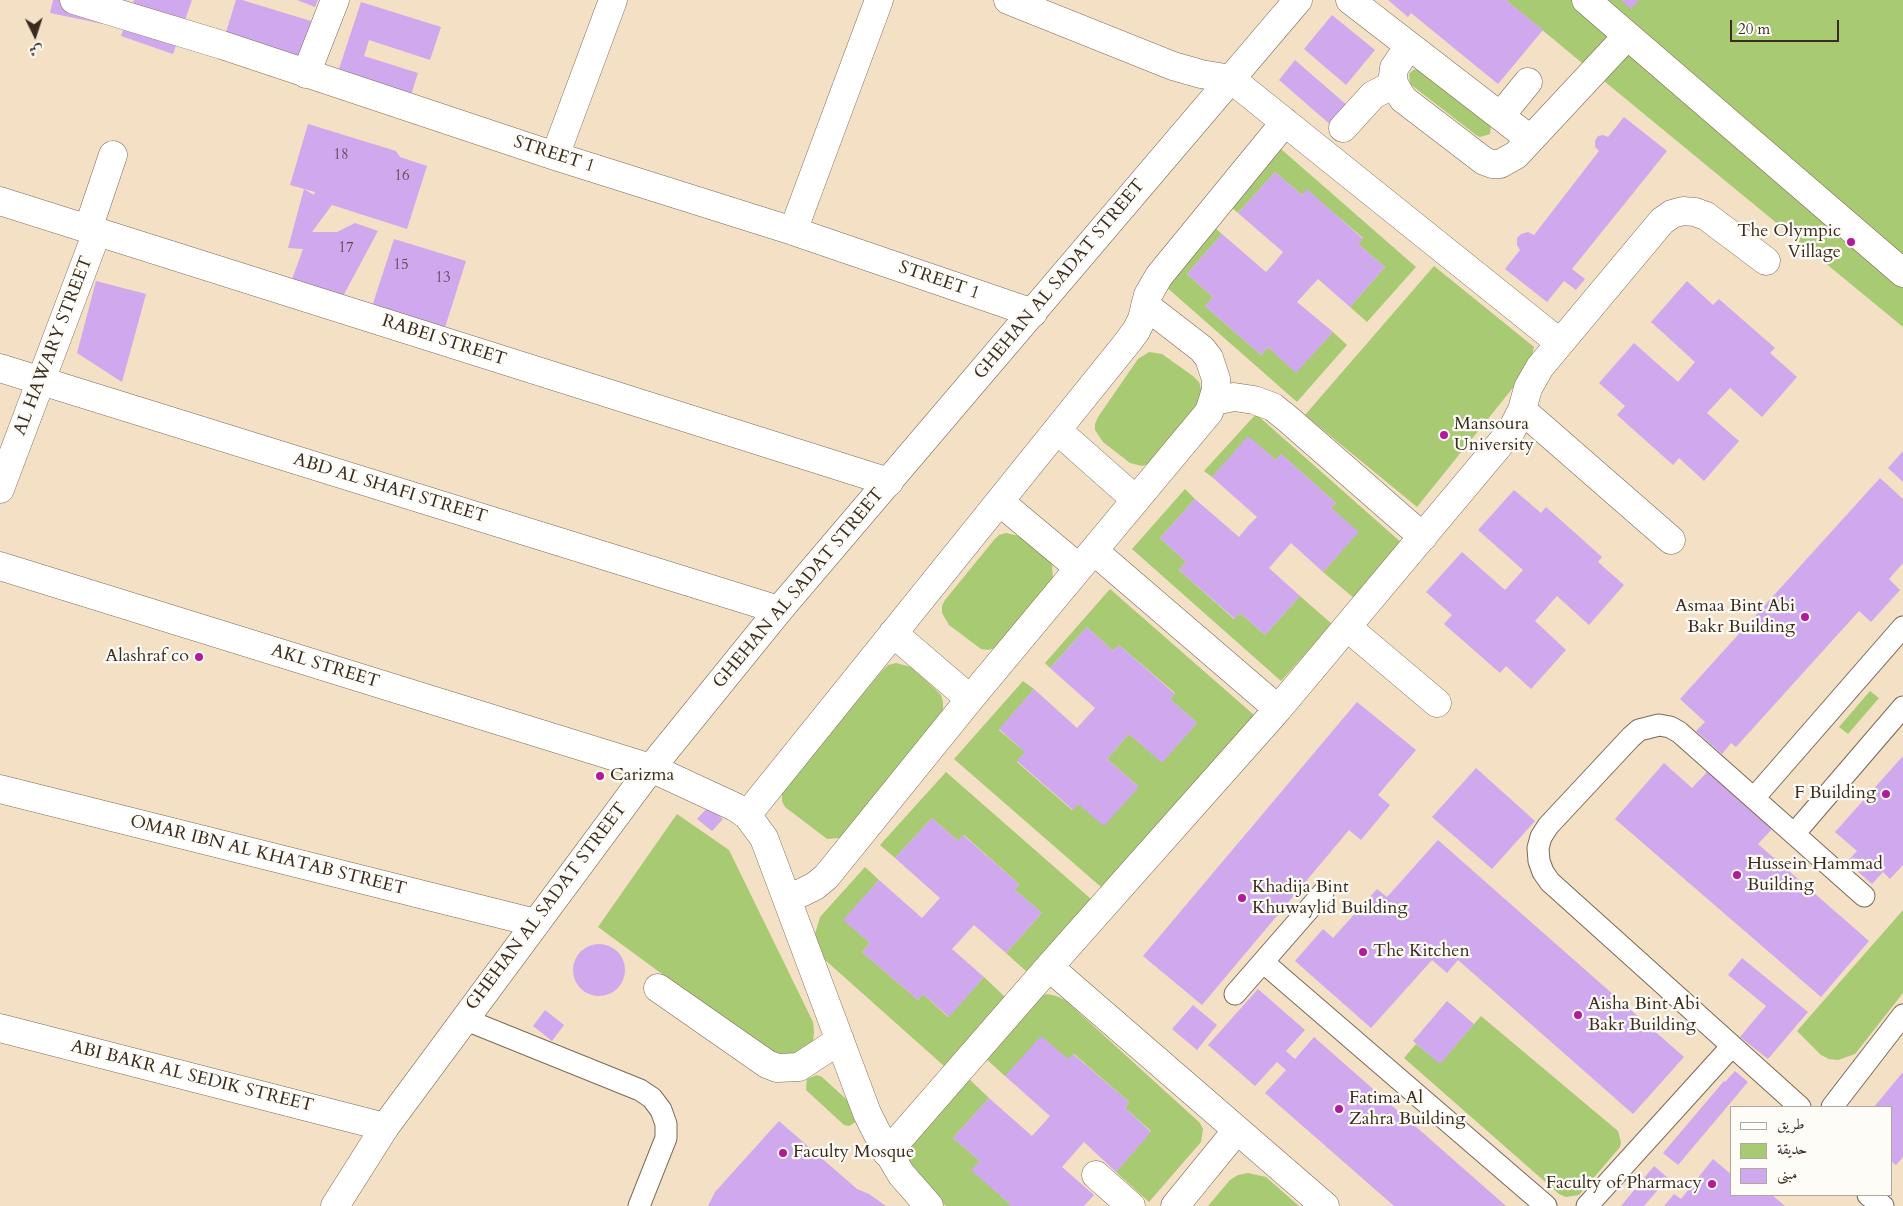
<!DOCTYPE html>
<html>
<head>
<meta charset="utf-8">
<style>
  body { margin:0 }
  #map { position:relative; width:1903px; height:1206px; overflow:hidden; background:#f3e0c5; font-family:Cardo,Amiri,serif }
  canvas { display:block }
  .legend { position:absolute; left:1730px; top:1106px; width:162px; height:90px; box-sizing:border-box; background:#fdfcf7; border:1px solid #afa8a0; margin:0; padding:6px 9px; list-style:none; font-size:15px; color:#3b2a1e }
  .legend li { display:flex; align-items:center; gap:10px; height:25px }
  .legend b { width:25px; border:1px solid #afa8a0 }
  .north { position:absolute; left:10px; top:10px; width:50px; height:50px; -webkit-text-stroke:4px #fdfcf7; paint-order:stroke; rotate:176deg; font-size:14px; font-weight:700; line-height:20px; text-align:center; color:#3b2a1e }
  .north::after { content:''; display:block; margin:auto; width:18px; height:22px; background:#3b2a1e; clip-path:polygon(50% 0,100% 100%,50% 72%,0 100%) }
  .scale { position:absolute; left:1730px; top:20px; width:109px; height:22px; box-sizing:border-box; border:2px solid #3b2a1e; border-top:0; padding-left:6px; font-size:15px; line-height:18px; white-space:nowrap; color:#3b2a1e; -webkit-text-stroke:4px #fdfcf7; paint-order:stroke }
</style>
</head>
<body>
<div id="map">
<canvas width="1903" height="1206"></canvas>
<ul class="legend">
<li><b style="height:6px;background:#fff"></b>طريق</li>
<li><b style="height:14px;background:#a8ca73"></b>حديقة</li>
<li><b style="height:14px;background:#d0a8ee"></b>مبنى</li>
</ul>
<div class="north">ش</div>
<div class="scale">20 m</div>
</div>
<script>
const ctx = document.querySelector('canvas').getContext('2d');
ctx.lineJoin = 'round';
function paint(path, color) {
  ctx.fillStyle = color;
  ctx.fill(path, 'evenodd');
}
function toPath(rows) {
  const path = new Path2D();
  for (const r of rows) {
    if (r.length === 3) {
      path.moveTo(r[0] + r[2], r[1]);
      path.arc(r[0], r[1], r[2], 0, 2 * Math.PI);
      continue;
    }
    path.moveTo(r[0], r[1]);
    for (let i = 2; i < r.length; i += 2) path.lineTo(r[i], r[i + 1]);
  }
  return path;
}
function strokePath(path, color, width, dash) {
  ctx.strokeStyle = color;
  ctx.lineWidth = width;
  ctx.lineCap = dash ? 'butt' : 'round';
  ctx.setLineDash(dash || []);
  ctx.stroke(path);
}
function label(font, color, halo, rows, align = 'center') {
  ctx.font = font + ' Cardo,serif';
  ctx.lineWidth = 4.5;
  ctx.setLineDash([]);
  ctx.textBaseline = 'middle';
  ctx.strokeStyle = halo;
  ctx.fillStyle = color;
  for (const [text, x, y, turn = 0] of rows) {
    ctx.save();
    ctx.translate(x, y);
    ctx.rotate((+turn || 0) * Math.PI / 180);
    ctx.textAlign = isNaN(turn) ? turn : align;
    if (halo) ctx.strokeText(text, 0, 0);
    ctx.fillText(text, 0, 0);
    ctx.restore();
  }
}
paint(toPath([
  [1506,0,1903,0,1903,327,1593,72],
  [1418,69,1491,124,1490,134,1480,137,1476,135,1410,84,1409,74,1413,70],
  [1281,149,1416,267,1367,322,1350,307,1385,267,1358,244,1363,238,1307,190,1302,195,1275,172,1238,213,1231,207],
  [1214,227,1222,234,1187,274,1213,297,1205,306,1261,355,1268,347,1296,372,1333,332,1347,345,1297,402,1164,285],
  [1434,266,1534,347,1532,355,1520,379,1417,507,1305,415],
  [1149,352,1162,354,1193,376,1199,382,1201,389,1201,398,1197,405,1148,464,1142,466,1130,463,1103,442,1095,430,1095,424,1098,417,1138,359],
  [1256,414,1404,545,1355,599,1323,572,1358,532,1331,508,1336,503,1281,454,1276,460,1248,437,1212,477,1204,471],
  [1185,489,1195,499,1160,538,1186,562,1179,570,1234,619,1240,613,1265,635,1300,596,1332,624,1281,681,1132,549],
  [1006,533,1019,536,1047,557,1052,564,1053,580,995,648,988,650,981,649,949,625,942,613,942,606,945,600,994,540,999,535],
  [1110,589,1254,715,1101,887,954,759,1023,681,1034,689,999,730,1025,752,1017,762,1072,810,1078,804,1138,786,1107,759,1129,734,1162,762,1197,723,1170,699,1175,693,1119,645,1113,651,1087,627,1050,668,1045,663],
  [896,663,911,667,935,689,941,695,943,702,943,711,844,835,839,838,827,839,785,807,782,801,782,794,785,787,882,671,888,665],
  [1870,691,1879,698,1848,734,1839,727],
  [946,772,1091,899,1027,972,1006,953,1042,913,1015,890,1019,884,964,835,958,841,932,818,895,858,880,845],
  [677,814,729,850,813,1022,814,1032,813,1042,799,1056,771,1054,598,927],
  [865,867,879,880,844,920,870,943,862,952,918,1000,923,994,948,1017,984,977,1005,997,944,1066,824,959,819,952,815,934,820,917],
  [1903,910,1903,993,1855,1054,1838,1060,1829,1059,1821,1055,1797,1031],
  [1047,994,1056,996,1065,1000,1200,1123,1203,1129,1201,1142,1149,1202,1116,1172,1151,1131,1125,1108,1129,1102,1074,1054,1068,1059,1005,1076,984,1057,1037,997],
  [1481,1016,1618,1131,1621,1142,1620,1147,1579,1195,1566,1197,1559,1194,1404,1058,1416,1044,1440,1063],
  [817,1075,822,1077,856,1108,858,1119,854,1123,849,1126,844,1125,806,1090,807,1079],
  [967,1077,989,1098,953,1138,980,1161,972,1170,1012,1206,946,1206,917,1181,909,1162,909,1152,913,1142],
  [1248,1173,1266,1177,1299,1206,1208,1206,1230,1180,1238,1175]
]), '#a8ca73');
paint(toPath([
  [53,0,108,0,103,24,50,13],
  [134,0,192,0,173,54,121,36],
  [236,0,242,0,311,21,296,68,222,45],
  [297,0,318,0,315,7],
  [1388,0,1506,0,1543,30,1498,84,1411,13,1408,17],
  [1621,0,1639,0,1631,9],
  [361,2,441,27,430,60,369,40,364,56,418,73,409,101,336,78],
  [1332,15,1375,50,1346,85,1304,49],
  [1295,60,1349,107,1332,126,1279,80],
  [1624,117,1667,151,1572,269,1585,279,1576,290,1564,281,1547,302,1505,269,1520,250,1517,245,1517,238,1521,234,1528,232,1534,235,1599,151,1595,147,1595,141,1598,136,1603,135,1608,137],
  [308,124,396,151,400,157,427,166,407,229,332,205,312,232,337,232,355,223,378,231,342,298,291,282,303,249,288,248,304,189,314,195,315,192,290,185],
  [1275,172,1302,195,1307,189,1363,239,1358,244,1385,267,1350,307,1318,279,1297,302,1333,332,1296,373,1268,347,1261,355,1205,306,1213,297,1187,274,1222,234,1266,272,1275,262,1283,252,1238,213],
  [394,239,466,261,437,353,364,331],
  [96,281,146,294,122,382,77,353],
  [1687,281,1713,305,1719,299,1775,348,1770,353,1797,377,1762,417,1730,388,1707,413,1739,441,1704,481,1679,458,1673,465,1617,415,1625,406,1599,383,1634,343,1678,382,1695,362,1651,322],
  [1248,436,1276,460,1281,454,1336,503,1331,508,1359,532,1323,572,1291,543,1269,568,1300,596,1265,635,1240,613,1235,619,1179,570,1186,562,1160,538,1195,499,1239,537,1248,526,1257,517,1212,477],
  [1903,451,1903,482,1888,468],
  [1880,478,1903,499,1903,563,1889,579,1900,590,1871,622,1859,611,1736,747,1731,743,1722,754,1696,731,1705,722,1680,699],
  [1514,490,1541,513,1546,507,1602,557,1598,562,1624,585,1589,625,1557,596,1535,621,1566,650,1531,689,1506,666,1500,673,1444,624,1452,615,1426,592,1462,552,1505,590,1523,570,1478,530],
  [1087,627,1113,651,1119,645,1175,694,1170,699,1197,723,1162,763,1129,734,1107,759,1139,787,1104,826,1078,804,1073,810,1017,761,1025,752,999,729,1034,689,1077,728,1095,708,1050,668],
  [1357,702,1416,750,1378,795,1390,805,1361,840,1349,830,1202,1005,1143,956],
  [1903,756,1903,865,1890,879,1883,872,1872,884,1847,862,1857,851,1835,832],
  [1664,763,1692,788,1708,771,1773,828,1758,844,1869,941,1821,997,1615,819],
  [1476,768,1535,821,1492,869,1432,817],
  [708,807,723,819,712,831,697,819],
  [932,818,958,841,963,835,1019,884,1015,890,1042,913,1006,953,974,925,952,949,984,977,949,1017,923,994,918,1000,862,952,870,943,843,920,879,880,922,918,940,898,895,858],
  [1438,840,1684,1057,1633,1114,1458,960,1447,973,1432,960,1371,1028,1295,961,1323,929,1333,938,1377,889,1387,897],
  [599,970,26],
  [1742,958,1808,1012,1768,1059,1740,1037,1766,1006,1728,975],
  [1258,989,1305,1030,1286,1051,1295,1059,1314,1037,1506,1206,1394,1206,1265,1093,1286,1070,1277,1062,1255,1086,1208,1045],
  [1447,1001,1474,1024,1440,1064,1413,1041],
  [1193,1005,1217,1025,1197,1050,1172,1029],
  [545,1010,564,1025,552,1041,533,1026],
  [1041,1036,1068,1059,1073,1054,1129,1102,1125,1108,1151,1132,1116,1172,1084,1142,1062,1167,1094,1195,1084,1206,1012,1206,971,1170,980,1161,953,1138,989,1098,1032,1136,1050,1116,1005,1076],
  [1735,1071,1748,1082,1678,1165,1663,1153,1724,1081,1725,1082],
  [1903,1072,1903,1157,1896,1165,1892,1162,1892,1107,1874,1107],
  [779,1121,857,1189,869,1194,886,1206,708,1206,715,1192],
  [1713,1159,1732,1175,1732,1195,1772,1195,1785,1206,1664,1206,1674,1194,1681,1199],
  [1654,1166,1668,1178,1644,1206,1621,1206]
]), '#d0a8ee');
const lane = toPath([
  [1754,798,1903,627],
  [1794,834,1903,707],
  [1263,962,1546,1206],
  [1235,994,1323,893],
  [464,1019,640,1090,652,1098,661,1110,666,1124,666,1138,639,1206],
  [1800,1107,1550,882,1543,872,1539,861,1538,848,1541,837,1548,826,1631,737,1639,730,1659,725,1670,727,1679,732,1864,896],
  [1832,1107,1903,1015],
  [1868,1195,1883,1206],
  [1587,1206,1732,1046]
]);
const street = toPath([
  [74,0,222,45,555,156,793,231,1033,313],
  [1008,0,1173,66,1201,74,1231,79,1560,343],
  [1350,0,1530,139],
  [1586,0,1903,273],
  [1409,46,1394,68,1393,76,1394,84,1403,99,1484,161,1492,164,1500,164,1516,155,1627,36],
  [306,74,335,0],
  [1501,115,1528,82],
  [1343,128,1373,95,1394,84],
  [555,156,613,0],
  [0,201,889,482],
  [88,229,113,155],
  [793,231,879,0],
  [0,368,779,610],
  [1214,401,1234,397,1254,400,1273,407,1289,420,1423,537],
  [1522,410,1671,540],
  [1057,430,1136,500],
  [0,489,97,232],
  [1000,502,1079,568],
  [1094,551,1278,709],
  [0,566,651,768,735,807,747,815,764,838,867,1113,877,1133,901,1174,929,1206],
  [1347,627,1437,703],
  [893,633,970,699],
  [0,789,536,923],
  [747,815,1127,343,1136,331,1142,319,1148,295,1159,276,1285,122],
  [786,897,801,893,815,886,826,877,970,699,1209,412,1216,390,1216,379,1209,358,1202,349,1145,305],
  [1049,967,1325,1206],
  [658,988,767,1064,777,1068,799,1067,840,1040],
  [0,1028,385,1127],
  [887,1153,1049,967,1278,709,1511,431,1522,410,1528,388,1540,367,1662,221,1672,214,1683,211,1695,212,1706,216,1766,261],
  [1096,1175,1131,1206],
  [1175,1206,1237,1130]
]);
const secondary = toPath([
  [335,1206,385,1127,651,768,779,610,1298,0]
]);
strokePath(lane, '#7b6a58', 23);
strokePath(street, '#7b6a58', 29);
strokePath(secondary, '#7b6a58', 29);
strokePath(lane, '#fff', 21);
strokePath(street, '#fff', 28);
strokePath(secondary, '#fff', 28);
for (const [x, y, r, color] of [
  [1851,242,5,"#b5179e"],
  [1444,435,5,"#b5179e"],
  [1805,617,5,"#b5179e"],
  [199,657,5,"#b5179e"],
  [600,776,5,"#b5179e"],
  [1886,794,5,"#b5179e"],
  [1737,875,5,"#b5179e"],
  [1242,898,5,"#b5179e"],
  [1363,952,5,"#b5179e"],
  [1578,1015,5,"#b5179e"],
  [1339,1109,5,"#b5179e"],
  [783,1153,5,"#b5179e"],
  [1712,1184,5,"#b5179e"]
]) {
  const dot = new Path2D();
  dot.arc(x, y, r, 0, 2 * Math.PI);
  ctx.fillStyle = color;
  ctx.fill(dot);
  strokePath(dot, '#fdfcf7', 2);
}
label('15px', '#604a52', null, [
  ["18",341,156],
  ["16",402,177],
  ["17",346,249],
  ["15",401,266],
  ["13",443,279]
]);
label('18px', '#3b2a1e', '#fdfcf7', [
  ["STREET 1",554,155,18],
  ["GHEHAN AL SADAT STREET",1060,280,-50],
  ["STREET 1",939,281,19],
  ["RABEI STREET",444,341,18],
  ["AL HAWARY STREET",54,346,-69],
  ["ABD AL SHAFI STREET",390,489,17],
  ["GHEHAN AL SADAT STREET",799,589,-50],
  ["AKL STREET",325,667,17],
  ["OMAR IBN AL KHATAB STREET",268,856,14],
  ["GHEHAN AL SADAT STREET",547,907,-53],
  ["ABI BAKR AL SEDIK STREET",192,1077,14]
]);
label('18px', '#3b2a1e', '#fdfcf7', [
  ["The Olympic",1841,232,"right"],
  ["Village",1841,253,"right"],
  ["Mansoura",1454,425],
  ["University",1454,446],
  ["Asmaa Bint Abi",1795,607,"right"],
  ["Bakr Building",1795,628,"right"],
  ["Alashraf co",189,657,"right"],
  ["Carizma",610,776],
  ["F Building",1876,794,"right"],
  ["Hussein Hammad",1747,865],
  ["Building",1747,886],
  ["Khadija Bint",1252,888],
  ["Khuwaylid Building",1252,909],
  ["The Kitchen",1373,952],
  ["Aisha Bint Abi",1588,1005],
  ["Bakr Building",1588,1026],
  ["Fatima Al",1349,1099],
  ["Zahra Building",1349,1120],
  ["Faculty Mosque",793,1153],
  ["Faculty of Pharmacy",1702,1184,"right"]
], 'left');
</script>
</body>
</html>
